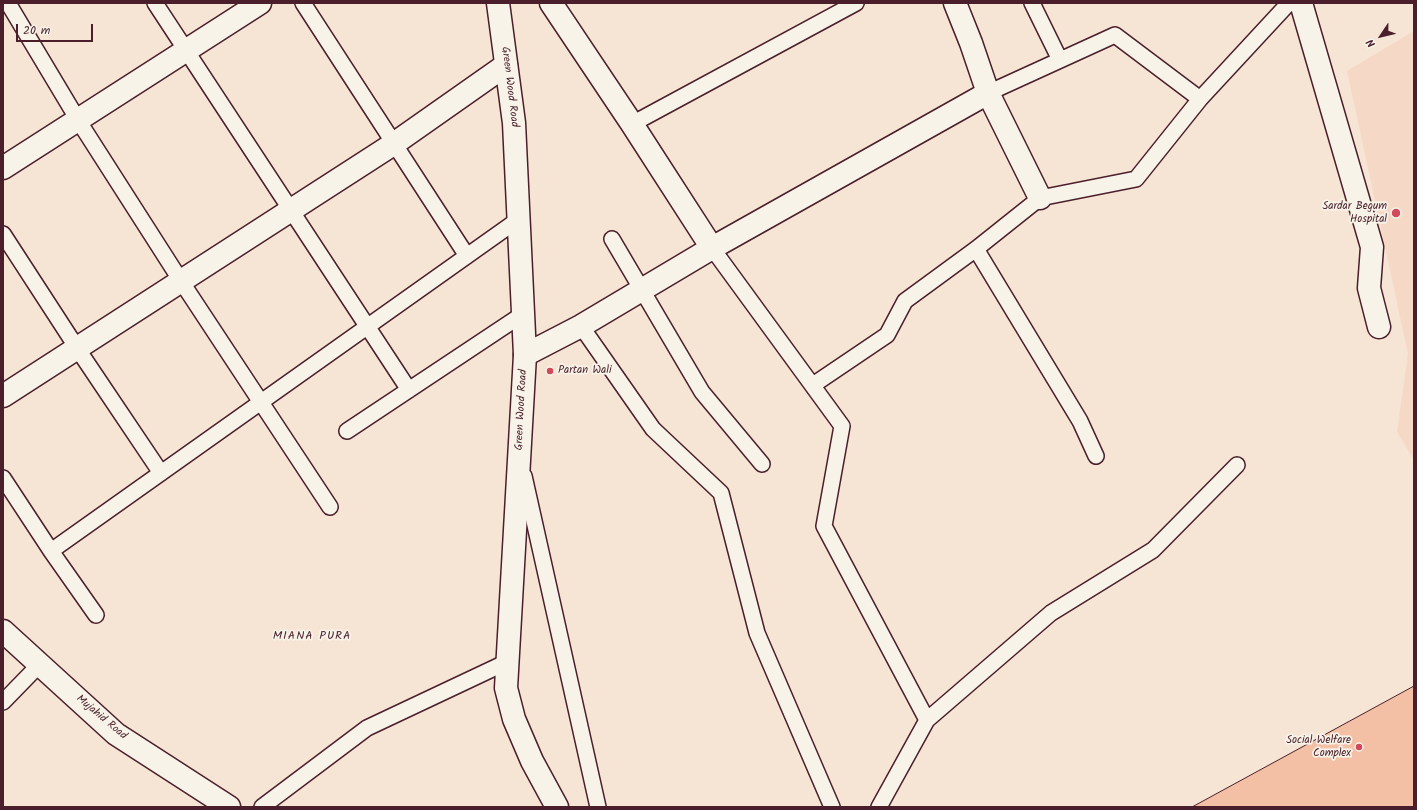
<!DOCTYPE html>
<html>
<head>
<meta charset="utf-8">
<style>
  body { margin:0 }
  #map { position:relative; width:1417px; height:810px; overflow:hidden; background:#f6e4d4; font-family:Kalam,sans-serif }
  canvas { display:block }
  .frame { position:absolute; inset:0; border:4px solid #4a1f2b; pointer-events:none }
  .north { position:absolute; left:1361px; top:16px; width:40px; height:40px; -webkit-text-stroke:3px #f7f3e8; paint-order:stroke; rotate:235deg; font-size:11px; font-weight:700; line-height:16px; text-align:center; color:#4a1f2b }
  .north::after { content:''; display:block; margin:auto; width:14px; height:18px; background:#4a1f2b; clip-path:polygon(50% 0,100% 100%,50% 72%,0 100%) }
  .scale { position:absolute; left:16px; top:24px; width:77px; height:18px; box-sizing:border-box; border:2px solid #4a1f2b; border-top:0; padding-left:5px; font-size:12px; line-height:14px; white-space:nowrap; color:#4a1f2b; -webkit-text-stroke:3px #f7f3e8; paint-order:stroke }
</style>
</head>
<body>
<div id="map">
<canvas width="1417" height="810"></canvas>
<div class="frame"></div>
<div class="north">N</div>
<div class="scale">20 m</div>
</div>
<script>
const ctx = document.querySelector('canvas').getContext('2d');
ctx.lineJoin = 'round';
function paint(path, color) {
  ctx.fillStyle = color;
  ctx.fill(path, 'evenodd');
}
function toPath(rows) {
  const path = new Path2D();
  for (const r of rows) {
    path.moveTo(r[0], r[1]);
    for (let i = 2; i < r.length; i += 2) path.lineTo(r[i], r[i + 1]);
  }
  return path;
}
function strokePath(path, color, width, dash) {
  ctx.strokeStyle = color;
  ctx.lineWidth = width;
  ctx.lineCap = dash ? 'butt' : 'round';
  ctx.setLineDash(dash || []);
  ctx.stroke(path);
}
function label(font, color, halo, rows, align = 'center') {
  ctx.font = font + ' Kalam,sans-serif';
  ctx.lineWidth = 3.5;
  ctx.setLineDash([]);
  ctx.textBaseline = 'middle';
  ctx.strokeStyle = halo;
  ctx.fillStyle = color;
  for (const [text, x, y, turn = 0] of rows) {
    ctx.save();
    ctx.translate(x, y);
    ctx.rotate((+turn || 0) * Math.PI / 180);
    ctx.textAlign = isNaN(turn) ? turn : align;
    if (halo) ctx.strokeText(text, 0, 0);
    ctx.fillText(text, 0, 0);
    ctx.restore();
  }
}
paint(toPath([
  [1414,31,1414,460,1397,432,1408,354,1347,71]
]), '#f5d9c6');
const building = toPath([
  [1414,686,1414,807,1192,807,1414,686]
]);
paint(building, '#f4c0a5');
strokePath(building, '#4a1f2b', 1);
const service = toPath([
  [8,3,78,120,181,281,330,507],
  [155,3,409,390],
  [303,3,467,256],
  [1032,3,1060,60],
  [988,93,1115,35,1200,99],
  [632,124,856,3],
  [3,234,77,348,161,473],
  [612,239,702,392,762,464],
  [712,248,842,426,824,526,927,720],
  [976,249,1080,421,1096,456],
  [581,326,653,429,721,493,757,633,832,807],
  [813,385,887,335,905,301,976,249,1040,198,1136,179,1200,99,1289,3],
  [347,431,523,314],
  [524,476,598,807],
  [3,478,51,551,96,615],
  [51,551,519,219],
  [3,702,40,664],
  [262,807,367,728,507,662],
  [879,807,927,720,1051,613,1153,550,1237,465]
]);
const minor = toPath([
  [551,3,632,124,712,248],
  [1301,3,1372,247,1369,288,1379,327],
  [988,93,1040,198],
  [3,168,260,3],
  [525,355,581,326,712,248,988,93,971,43,955,3],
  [3,396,395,143,506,65]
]);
const tertiary = toPath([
  [498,3,514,123,525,355,506,688,514,719,532,761,557,807],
  [3,631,116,734,229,807]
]);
strokePath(service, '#4a1f2b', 18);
strokePath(minor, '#4a1f2b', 25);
strokePath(tertiary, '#4a1f2b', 25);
strokePath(service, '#f7f3e8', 15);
strokePath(minor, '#f7f3e8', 22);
strokePath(tertiary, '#f7f3e8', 22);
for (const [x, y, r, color] of [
  [1396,213,5,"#d1495b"],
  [550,371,4,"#d1495b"],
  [1359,747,4,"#d1495b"]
]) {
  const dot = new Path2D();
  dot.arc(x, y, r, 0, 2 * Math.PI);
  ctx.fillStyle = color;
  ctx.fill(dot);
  strokePath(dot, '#f7f3e8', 1.5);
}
label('11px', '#4a1f2b', '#f7f3e8', [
  ["Green Wood Road",509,87,83],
  ["Green Wood Road",522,410,-87],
  ["Mujahid Road",101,718,40]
]);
label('11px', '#4a1f2b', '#f7f3e8', [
  ["Sardar Begum",1387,207],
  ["Hospital",1387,220],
  ["Partan Wali",558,371,"left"],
  ["Social Welfare",1351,741],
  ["Complex",1351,754]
], 'right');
ctx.letterSpacing = '1px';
label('12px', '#4a1f2b', '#f7f3e8', [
  ["MIANA PURA",312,637]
]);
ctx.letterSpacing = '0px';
</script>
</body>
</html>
